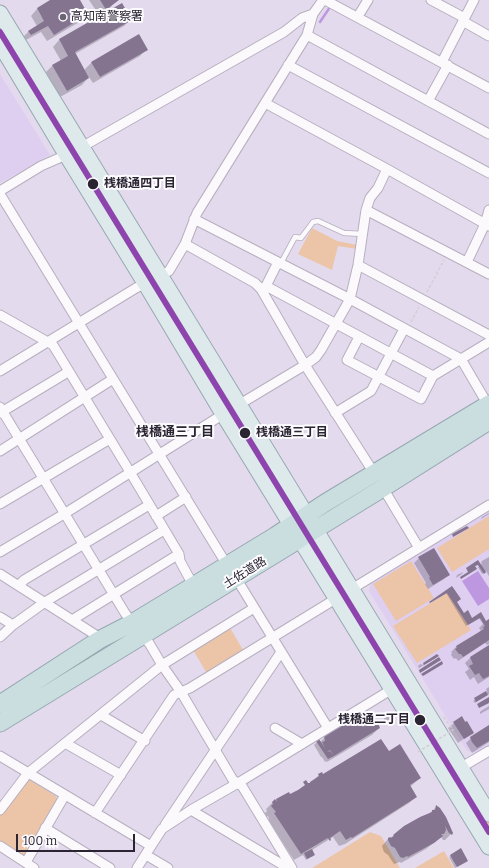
<!DOCTYPE html>
<html>
<head>
<meta charset="utf-8">
<style>
  body { margin:0 }
  #map { position:relative; width:489px; height:868px; overflow:hidden; background:#e4daee; font-family:Bitter,serif }
  canvas { display:block }
  .scale { position:absolute; left:16px; top:834px; width:119px; height:18px; box-sizing:border-box; border:2px solid #2b2432; border-top:0; padding-left:5px; font-size:12px; line-height:14px; white-space:nowrap; color:#2b2432; -webkit-text-stroke:3px #fcfbfe; paint-order:stroke }
</style>
</head>
<body>
<div id="map">
<canvas width="489" height="868"></canvas>
<div class="scale">100 m</div>
</div>
<script>
const ctx = document.querySelector('canvas').getContext('2d');
ctx.lineJoin = 'round';
function paint(path, color) {
  ctx.fillStyle = color;
  ctx.fill(path, 'evenodd');
}
function toPath(rows) {
  const path = new Path2D();
  for (const r of rows) {
    path.moveTo(r[0], r[1]);
    for (let i = 2; i < r.length; i += 2) path.lineTo(r[i], r[i + 1]);
  }
  return path;
}
function strokePath(path, color, width, dash) {
  ctx.strokeStyle = color;
  ctx.lineWidth = width;
  ctx.lineCap = dash ? 'butt' : 'round';
  ctx.setLineDash(dash || []);
  ctx.stroke(path);
}
function label(font, color, halo, rows, align = 'center') {
  ctx.font = font + ' Bitter,"Noto Sans JP",serif';
  ctx.lineWidth = 4;
  ctx.setLineDash([]);
  ctx.textBaseline = 'middle';
  ctx.strokeStyle = halo;
  ctx.fillStyle = color;
  for (const [text, x, y, turn = 0] of rows) {
    ctx.save();
    ctx.translate(x, y);
    ctx.rotate((+turn || 0) * Math.PI / 180);
    ctx.textAlign = isNaN(turn) ? turn : align;
    if (halo) ctx.strokeText(text, 0, 0);
    ctx.fillText(text, 0, 0);
    ctx.restore();
  }
}
paint(toPath([
  [0,74,50,155,0,183],
  [489,511,489,746,477,753,467,751,369,591,371,583]
]), '#decff0');
paint(toPath([
  [312,228,337,241,357,245,357,249,338,246,332,270,298,254],
  [489,516,489,549,452,572,437,548],
  [411,561,434,598,396,621,373,584],
  [447,593,471,630,417,663,393,626],
  [353,599,396,671,390,674,347,603],
  [229,626,243,650,206,672,192,648],
  [416,703,489,822,489,835,411,707],
  [26,780,30,780,56,796,57,800,25,855,21,856,0,842,0,815],
  [370,832,381,836,400,868,312,868],
  [444,851,454,868,415,868]
]), '#ecc4a7');
paint(toPath([
  [478,571,489,588,489,599,478,606,462,581]
]), '#be97e1');
paint(toPath([
  [52,0,79,0,87,14,81,21,47,41,41,32,24,41,22,38,29,31,37,26,31,16,37,9],
  [89,0,117,0,107,11,99,15],
  [122,5,130,20,124,26,75,54,84,70,91,63,146,49,140,56,93,83,89,77,82,85,60,97,46,72,52,66,61,61,53,47,59,40],
  [489,513,489,514,481,519,482,517],
  [489,557,489,576,486,571,482,574,478,567,482,564,481,563,482,561],
  [419,558,449,574,444,579,428,589,425,584,426,583,414,563],
  [463,572,462,574,456,578,457,575],
  [452,588,456,602,463,614,472,620,480,614,485,622,489,620,489,644,487,645,485,643,458,661,456,658,454,659,451,655,452,653,451,652,456,647,478,633,481,631,479,628,483,624,479,618,466,626,446,593],
  [489,647,489,677,478,684,474,677,470,680,465,672,469,669,465,663,470,658],
  [437,655,436,658,419,668,418,666,419,665,421,664,422,665],
  [489,687,489,695,488,694,475,703,473,701,487,692,486,689],
  [489,706,489,709,480,714,480,712,481,711],
  [392,713,394,717,387,724,384,720,384,717,386,715,388,716],
  [462,717,473,732,458,743,448,728],
  [373,724,379,728,372,735,327,762,326,761,325,762,322,757,321,757,314,745,317,742,320,742,325,737],
  [489,727,489,742,472,753,466,743,471,738],
  [388,752,420,778,410,787,416,797,409,803,345,844,339,846,333,837,312,850,313,856,306,860,303,855,294,860,268,820,269,819,268,816,263,819,261,812,263,810,265,813,267,811,266,809,272,803,288,793,290,795,312,782,321,773,323,775],
  [436,807,451,834,445,840,443,840,441,837,426,849,401,863,400,862,394,864,388,855,384,852,382,846,388,839,430,813],
  [461,850,466,862,455,868,449,857]
]), '#0003');
strokePath(toPath([
  [320,22,330,7]
]), '#be97e1', 2.5);
paint(toPath([
  [50,0,80,0,88,14,54,35,48,26,31,35,28,31,44,21,37,8],
  [100,0,119,0,107,9,105,8],
  [122,3,132,20,75,52,89,78,67,91,52,65,68,56,59,39],
  [139,34,148,50,100,77,91,62],
  [467,526,469,528,453,537,452,534],
  [434,548,450,575,433,585,429,578,430,577,418,557],
  [478,560,486,572,484,574,478,565,475,566,477,569,461,579,460,577,468,572,466,568],
  [452,586,461,599,457,602,464,613,468,610,472,618,481,612,486,621,489,619,489,640,463,657,461,654,459,654,455,649,457,648,456,646,484,629,483,627,485,626,480,618,468,625,447,593,430,603,429,602],
  [489,645,489,676,483,679,479,673,475,675,469,666,473,664,470,657],
  [437,654,439,656,424,665,423,663],
  [439,657,441,660,420,673,419,670],
  [442,661,443,664,423,676,421,674],
  [486,691,488,695,476,702,474,698],
  [489,697,489,703,479,708,477,704],
  [366,711,373,723,377,721,380,728,334,756,330,750,327,752,330,751,334,756,328,759,316,741,319,739,325,748,322,742,325,741,324,736],
  [462,716,465,722,467,721,474,733,464,739,453,722],
  [489,725,489,741,477,748,472,742,470,737],
  [381,739,389,751,400,744,421,778,410,785,417,797,352,838,351,837,346,840,340,831,330,838,331,840,330,841,328,838,326,839,301,854,274,813,276,812,271,806,273,804,272,802,275,799,277,802,276,799,289,792,290,794,298,790,305,785,303,782,306,780,308,783,310,783,310,782,319,776,318,774,322,772,323,774],
  [436,805,440,808,446,817,453,833,452,835,449,833,445,826,446,830,444,834,441,834,443,836,434,843,408,857,407,856,403,858,400,857,395,848,391,846,388,840,388,838,390,837,391,838,394,836,393,835,404,826,420,817,432,812,432,810,435,810],
  [461,848,468,861,457,867,450,855],
  [312,849,315,855,307,859,304,853]
]), '#847490');
const lane = toPath([
  [281,263,295,237,301,238,313,222,318,221,344,233,363,234]
]);
const street = toPath([
  [325,0,489,88],
  [431,0,461,16,466,23,489,36],
  [360,13,368,0],
  [307,35,489,134],
  [442,62,474,0],
  [288,65,489,173],
  [428,101,448,65],
  [265,103,387,169,489,226],
  [0,191,41,166,73,152,284,32,302,18,313,14],
  [0,194,227,565],
  [366,210,489,274],
  [194,219,350,299,461,359,488,405],
  [185,244,255,283,261,289,305,365,374,473],
  [467,262,485,224,489,210],
  [358,265,489,335],
  [266,286,433,376],
  [261,289,266,286,278,262],
  [0,315,53,345,130,472,179,554,180,561,193,585],
  [359,337,347,360,421,399,433,376,489,342],
  [0,371,136,288,169,271,185,244,197,213,307,35,313,14,323,0],
  [0,407,125,613,132,623,149,643,162,665,181,692,233,780,242,786,292,868],
  [0,413,68,372],
  [335,413,371,391,404,329],
  [0,451,113,379],
  [383,488,419,548],
  [0,504,110,439],
  [156,516,186,497],
  [0,552,64,514,230,410,305,365,316,357,321,350,350,299,358,265,366,210,370,198,378,188,387,169],
  [0,574,94,634,99,640],
  [236,578,328,728],
  [19,585,24,580,149,505],
  [0,617,13,625],
  [72,620,179,554],
  [0,637,13,625,45,602,164,530],
  [101,715,145,741],
  [275,728,302,744],
  [65,743,121,775],
  [0,756,151,846],
  [460,768,489,751],
  [0,810,28,773,162,665,254,608],
  [191,810,288,868],
  [95,813,174,695,190,688,489,505],
  [165,825,281,652],
  [45,828,110,868],
  [0,846,34,868],
  [146,855,168,868],
  [26,862,65,795],
  [137,868,162,829,191,810,238,783,407,680]
]);
const primary = toPath([
  [0,13,489,814],
  [0,44,67,156,145,283,223,414,489,847]
]);
const highway = toPath([
  [0,704,99,640,132,623,275,536,325,503,489,404],
  [0,723,383,488,489,421]
]);
strokePath(lane, '#b6afbe', 6);
strokePath(street, '#b6afbe', 11);
strokePath(primary, '#96a8b0', 17);
strokePath(highway, '#96a8b0', 19);
strokePath(toPath([
  [427,292,444,260],
  [411,322,419,307],
  [444,717,453,730]
]), '#d1ced4', 1.5, [3, 2]);
strokePath(lane, '#fbf9fc', 4.5);
strokePath(street, '#fbf9fc', 9);
strokePath(primary, '#dde9eb', 15);
strokePath(highway, '#cadee0', 17);
strokePath(toPath([
  [418,752,453,730]
]), '#d1ced4', 1.5, [3, 2]);
strokePath(toPath([
  [0,32,489,832]
]), '#8e44ad', 6);
for (const [x, y, r, color] of [
  [63,17,4,"#6c6474"],
  [93,184,6,"#2b2432"],
  [245,433,6,"#2b2432"],
  [420,720,6,"#2b2432"]
]) {
  const dot = new Path2D();
  dot.arc(x, y, r, 0, 2 * Math.PI);
  ctx.fillStyle = color;
  ctx.fill(dot);
  strokePath(dot, '#fcfbfe', 1.5);
}
label('12px', '#2b2432', '#fcfbfe', [
  ["高知南警察署",71,17]
], 'left');
label('bold 12px', '#2b2432', '#fcfbfe', [
  ["桟橋通四丁目",104,184],
  ["桟橋通三丁目",256,433],
  ["桟橋通二丁目",410,720,"right"]
], 'left');
label('12px', '#2b2432', '#fcfbfe', [
  ["土佐道路",245,573,-32]
]);
label('bold 13px', '#2b2432', '#fcfbfe', [
  ["桟橋通三丁目",175,432]
]);
</script>
</body>
</html>
